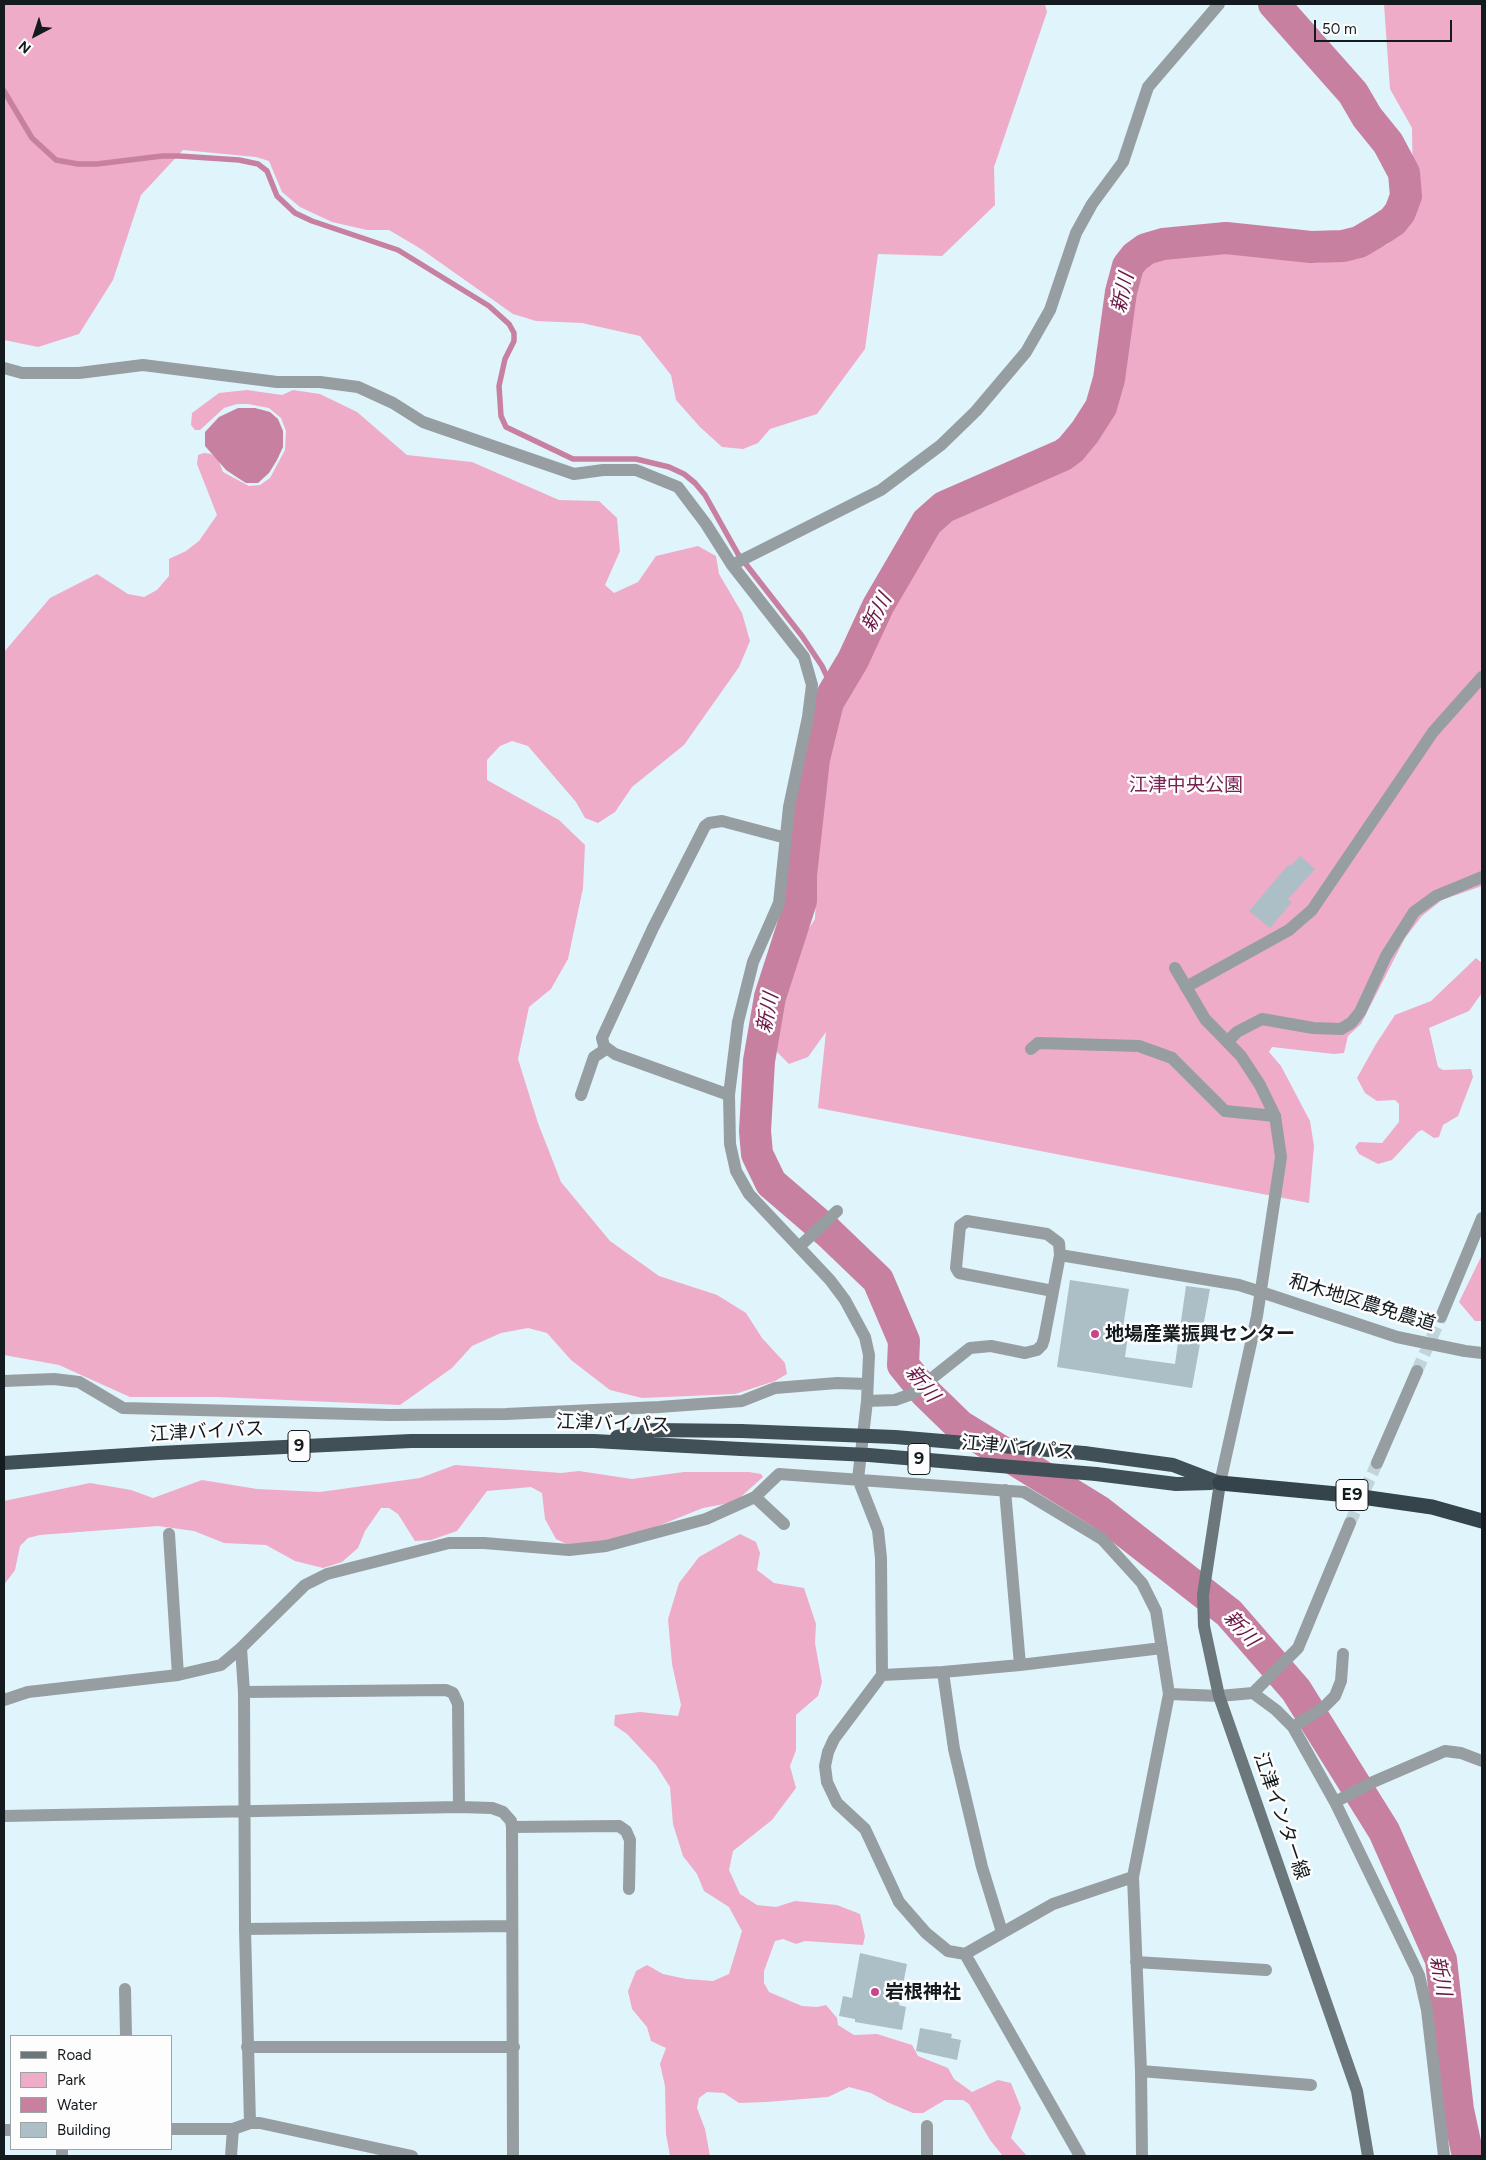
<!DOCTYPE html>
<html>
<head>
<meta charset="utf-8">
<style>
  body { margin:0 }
  #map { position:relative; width:1486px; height:2160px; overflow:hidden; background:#e0f4fc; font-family:Figtree,sans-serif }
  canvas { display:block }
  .frame { position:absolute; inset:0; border:5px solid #141b1e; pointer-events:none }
  .legend { position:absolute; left:10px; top:2035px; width:162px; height:115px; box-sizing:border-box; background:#fdfdfd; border:1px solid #a0a3a4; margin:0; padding:6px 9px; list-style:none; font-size:15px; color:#141b1e }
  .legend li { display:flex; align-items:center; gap:10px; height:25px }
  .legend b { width:25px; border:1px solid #a0a3a4 }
  .north { position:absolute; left:10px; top:10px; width:50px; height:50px; -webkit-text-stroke:4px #fdfdfd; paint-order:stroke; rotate:220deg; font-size:14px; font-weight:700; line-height:20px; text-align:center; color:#141b1e }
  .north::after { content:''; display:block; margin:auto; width:18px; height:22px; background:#141b1e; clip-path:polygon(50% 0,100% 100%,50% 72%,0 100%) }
  .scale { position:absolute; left:1314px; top:20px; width:138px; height:22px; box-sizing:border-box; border:2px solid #141b1e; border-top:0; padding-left:6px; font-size:15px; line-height:18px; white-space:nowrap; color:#141b1e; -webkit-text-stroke:4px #fdfdfd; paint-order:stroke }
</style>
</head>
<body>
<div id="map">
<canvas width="1486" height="2160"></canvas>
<div class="frame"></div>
<ul class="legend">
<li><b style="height:6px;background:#6b777b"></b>Road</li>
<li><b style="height:14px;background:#eeacc9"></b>Park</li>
<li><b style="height:14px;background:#c880a1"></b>Water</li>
<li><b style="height:14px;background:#acbec6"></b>Building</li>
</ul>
<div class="north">N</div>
<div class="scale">50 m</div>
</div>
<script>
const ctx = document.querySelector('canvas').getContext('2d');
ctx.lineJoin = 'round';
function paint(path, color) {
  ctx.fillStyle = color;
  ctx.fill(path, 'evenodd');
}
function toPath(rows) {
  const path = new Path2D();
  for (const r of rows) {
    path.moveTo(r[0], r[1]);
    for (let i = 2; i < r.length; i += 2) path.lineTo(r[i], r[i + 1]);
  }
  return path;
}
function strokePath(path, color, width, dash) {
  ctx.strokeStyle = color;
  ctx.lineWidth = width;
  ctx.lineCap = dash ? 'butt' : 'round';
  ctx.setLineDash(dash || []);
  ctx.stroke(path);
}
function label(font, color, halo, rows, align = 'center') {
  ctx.font = font + ' Figtree,"Noto Sans JP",sans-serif';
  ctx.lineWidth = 5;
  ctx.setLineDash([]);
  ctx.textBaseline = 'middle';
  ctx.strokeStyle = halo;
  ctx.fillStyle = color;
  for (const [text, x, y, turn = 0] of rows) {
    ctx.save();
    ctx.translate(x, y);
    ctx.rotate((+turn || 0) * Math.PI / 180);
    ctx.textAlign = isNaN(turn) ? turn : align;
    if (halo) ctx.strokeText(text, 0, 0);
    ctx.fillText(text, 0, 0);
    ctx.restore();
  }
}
paint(toPath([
  [4,4,1045,4,1047,12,994,167,995,205,942,256,878,254,865,349,817,414,770,429,758,443,743,449,722,447,700,427,676,400,671,375,640,336,582,323,536,321,513,314,421,249,389,230,367,230,332,222,300,207,282,192,269,161,256,157,183,150,141,195,113,280,79,334,38,347,4,340],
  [1384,4,1482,4,1482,886,1442,900,1422,916,1405,938,1361,1024,1348,1036,1344,1053,1334,1054,1272,1047,1269,1052,1281,1066,1310,1121,1314,1146,1309,1203,818,1108,826,1032,808,1057,789,1064,772,1047,772,1017,796,948,815,919,821,775,830,719,927,536,949,512,1030,479,1074,457,1101,432,1115,402,1122,376,1125,290,1141,263,1158,254,1187,250,1277,253,1318,263,1357,257,1388,244,1406,223,1413,196,1412,128,1390,89],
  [247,390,282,395,293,390,320,394,357,412,407,455,472,462,559,500,599,501,617,518,620,551,605,585,614,593,638,582,656,556,698,546,716,556,719,574,742,613,750,641,739,667,684,745,632,787,615,812,598,823,585,818,576,802,528,746,512,741,500,746,487,760,487,780,559,820,585,845,583,888,568,959,551,989,529,1007,518,1059,538,1123,561,1182,610,1241,659,1276,717,1295,746,1313,762,1338,785,1363,787,1374,775,1381,735,1394,642,1398,610,1390,571,1360,547,1333,528,1328,501,1333,472,1346,452,1368,400,1405,218,1397,130,1397,59,1365,4,1355,4,652,50,598,97,574,128,594,144,597,157,590,169,576,169,559,186,551,199,541,217,515,197,464,198,455,204,453,211,454,218,459,223,472,249,486,260,485,270,478,285,450,286,431,281,418,269,408,248,404,237,404,224,408,200,430,195,430,191,425,192,413,219,393],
  [1476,958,1482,963,1482,993,1469,1011,1429,1028,1438,1067,1443,1070,1471,1069,1473,1077,1458,1116,1443,1125,1439,1137,1434,1138,1422,1130,1418,1132,1392,1160,1378,1164,1359,1154,1355,1147,1359,1142,1382,1143,1399,1122,1399,1104,1395,1100,1377,1101,1365,1093,1357,1078,1376,1044,1395,1015,1431,1001],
  [1482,1255,1482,1321,1475,1321,1459,1302],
  [455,1465,561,1473,579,1471,632,1479,684,1472,749,1472,761,1474,763,1477,735,1502,703,1508,653,1528,599,1543,573,1547,556,1539,545,1519,542,1493,531,1487,487,1491,457,1531,431,1540,415,1541,398,1514,389,1508,381,1508,365,1531,358,1548,342,1562,323,1568,295,1561,266,1545,224,1543,194,1531,158,1526,40,1535,28,1538,20,1546,15,1570,4,1585,4,1501,90,1483,131,1490,153,1498,202,1480,257,1489,320,1492,420,1478],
  [740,1534,756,1542,760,1553,757,1570,774,1583,804,1588,816,1624,815,1643,822,1682,818,1696,796,1715,796,1750,790,1766,796,1788,772,1820,733,1851,729,1870,740,1894,757,1905,776,1907,795,1901,837,1905,860,1914,865,1936,863,1945,805,1941,796,1944,783,1939,775,1941,764,1971,764,1983,769,1992,802,2006,817,2007,826,2005,837,2018,838,2025,854,2035,877,2034,912,2045,918,2056,948,2068,954,2079,972,2092,998,2080,1011,2083,1021,2108,1011,2138,1027,2156,1003,2156,990,2140,969,2104,963,2100,945,2100,923,2113,913,2113,887,2102,871,2093,849,2087,828,2097,766,2102,739,2103,724,2093,707,2092,699,2098,697,2108,705,2129,710,2156,670,2156,666,2134,665,2086,660,2064,666,2048,651,2041,647,2027,632,2009,628,1991,636,1971,647,1965,663,1974,686,1979,713,1981,729,1974,742,1931,729,1907,704,1891,697,1874,683,1856,673,1824,670,1787,656,1765,627,1734,614,1725,615,1715,640,1712,678,1716,681,1705,672,1664,668,1619,679,1583,699,1557]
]), '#eeacc9');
paint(toPath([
  [238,408,255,408,270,412,278,419,283,431,283,447,277,460,269,473,258,483,246,483,238,478,226,470,205,446,205,432,219,417]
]), '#c880a1');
strokePath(toPath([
  [4,91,32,138,56,160,78,164,97,164,162,156,179,156,239,160,258,164,267,171,277,196,295,213,312,221,398,250,489,306,509,324,514,333,514,341,505,359,499,386,501,416,506,427,573,459,636,459,669,467,684,474,695,483,705,495,738,554,802,636,822,666,830,683,828,702]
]), '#c880a1', 5.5);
strokePath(toPath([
  [1274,4,1353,93,1367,117,1388,143,1404,173,1406,196,1400,212,1393,221,1381,229,1359,242,1343,246,1311,247,1226,238,1163,244,1146,249,1135,257,1128,266,1121,292,1109,379,1101,407,1085,432,1071,449,1063,455,944,507,927,522,878,606,853,660,828,702,814,759,801,875,801,901,770,997,759,1061,755,1131,757,1154,771,1183,828,1232,878,1280,904,1341,903,1365,925,1392,960,1426,1100,1512,1229,1613,1296,1690,1384,1831,1441,1960,1458,2110,1468,2156]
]), '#c880a1', 32);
paint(toPath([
  [1300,856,1315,869,1288,899,1292,902,1270,928,1249,911,1289,864,1291,866],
  [1070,1280,1129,1289,1123,1327,1129,1328,1125,1357,1175,1364,1186,1286,1210,1289,1192,1388,1057,1367],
  [860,1953,907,1964,899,2005,906,2007,902,2030,855,2022,855,2019,839,2016,843,1996,852,1998],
  [920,2028,952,2034,951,2038,961,2040,957,2060,916,2051]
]), '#acbec6');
strokePath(toPath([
  [1417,1371,1441,1317],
  [1350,1523,1377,1463]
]), '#c1d3db', 12, [12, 6]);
strokePath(toPath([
  [4,368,22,373,79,373,143,365,277,382,320,382,358,387,393,403,423,422,574,474,603,470,636,470,678,487,706,524,732,565,804,657,812,685,808,717,789,807,779,903,753,962,738,1022,729,1095,730,1144,736,1171,749,1194,830,1280,845,1300,865,1337,869,1355,867,1401,858,1479,878,1530,881,1558,882,1675,943,1672],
  [732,565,881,490,941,445,976,411,1026,352,1050,310,1076,233,1092,204,1123,162,1148,87,1219,4],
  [1186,987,1289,930,1312,910,1433,732,1482,677],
  [1228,1041,1237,1032,1262,1019,1313,1028,1341,1029,1351,1023,1360,1012,1386,956,1414,912,1436,896,1482,877],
  [1031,1049,1038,1043,1139,1046,1172,1058,1225,1111,1275,1116],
  [581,1095,594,1057,606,1049],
  [729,1095,615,1054,604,1046,602,1038,653,928,705,826,709,823,722,821,786,838],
  [799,1247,837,1211],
  [1060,1255,1239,1285,1261,1292],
  [1441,1317,1482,1218],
  [4,1381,54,1379,79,1382,123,1408,390,1415,506,1414,659,1407,742,1401,775,1388,837,1383,867,1384],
  [867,1401,895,1400,912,1394,970,1348,991,1346,1025,1353,1037,1350,1042,1345,1044,1339,1060,1255,1059,1243,1047,1234,967,1221,960,1226,956,1268,959,1273,1053,1291],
  [1377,1463,1417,1371],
  [755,1497,784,1524],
  [169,1534,178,1675],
  [241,1648,244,1692,245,1929,250,2123],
  [1020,1665,1162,1648],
  [882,1675,834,1739,828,1752,825,1766,827,1782,837,1803,865,1829,899,1902,926,1933,948,1951,965,1954],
  [244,1692,446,1690,453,1693,458,1704,459,1807],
  [1253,1693,1298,1648,1350,1523],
  [1169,1694,1219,1696,1253,1693,1276,1710,1293,1727,1335,1802,1419,1975,1427,2010,1444,2156],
  [4,1700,28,1692,178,1675,221,1665,241,1648,305,1585,327,1574,449,1543,484,1543,569,1550,606,1546,706,1519,755,1497,779,1474,1024,1492,1102,1539,1142,1583,1156,1611,1169,1694,1133,1877,1141,2071,1142,2156],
  [1293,1727,1323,1708,1335,1696,1341,1681,1343,1654],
  [1335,1802,1373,1782,1445,1751,1461,1753,1482,1761],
  [4,1816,459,1807,492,1808,503,1812,511,1821,512,1827,513,2156],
  [512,1827,619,1826,626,1831,630,1840,629,1889],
  [245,1929,511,1926],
  [1002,1932,982,1867,954,1749,943,1672,1020,1665,1005,1490],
  [1136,1962,1266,1970],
  [125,1989,126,2036],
  [247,2047,514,2047],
  [1141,2071,1311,2085],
  [927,2126,927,2156],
  [171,2129,233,2129,250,2123,260,2123,412,2156],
  [4,2130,11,2130],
  [62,2156,62,2149],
  [231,2156,233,2129],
  [1080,2156,965,1954,1053,1904,1133,1877]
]), '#969ea1', 12);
strokePath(toPath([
  [1175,968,1205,1019,1241,1056,1260,1085,1275,1116,1281,1157,1257,1316,1220,1483],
  [1261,1292,1397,1337,1465,1351,1482,1353]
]), '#969ea1', 12);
strokePath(toPath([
  [1220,1483,1203,1595,1204,1626,1219,1696,1357,2091,1368,2156]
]), '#6b777b', 12);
strokePath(toPath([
  [617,1437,655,1430,741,1431],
  [1084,1453,1173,1465,1220,1483],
  [4,1463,158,1453,411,1441,594,1441,741,1449],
  [1096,1474,1176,1484,1211,1483]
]), '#405056', 14);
strokePath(toPath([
  [1220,1483,1348,1495,1432,1507,1482,1521]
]), '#34444a', 15);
strokePath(toPath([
  [741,1431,895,1437,1084,1453],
  [741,1449,869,1455,1096,1474]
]), '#405056', 14);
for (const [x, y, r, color] of [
  [1095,1334,5,"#c8458b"],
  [875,1992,5,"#c8458b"]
]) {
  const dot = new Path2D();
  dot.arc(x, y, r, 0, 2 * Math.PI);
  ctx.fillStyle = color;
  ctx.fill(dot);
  strokePath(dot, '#fdfdfd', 2);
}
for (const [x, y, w] of [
  [299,1446,22],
  [919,1459,22],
  [1352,1495,32]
]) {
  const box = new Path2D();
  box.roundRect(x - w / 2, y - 15.5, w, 31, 4);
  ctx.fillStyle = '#fdfdfd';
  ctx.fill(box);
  strokePath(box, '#141b1e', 1);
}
label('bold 18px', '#141b1e', null, [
  ["9",299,1446],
  ["9",919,1459],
  ["E9",1352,1495]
]);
label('19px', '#772250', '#fdfdfd', [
  ["江津中央公園",1186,785]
]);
label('19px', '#141b1e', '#fdfdfd', [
  ["和木地区農免農道",1362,1303,17],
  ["江津バイパス",613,1424,2],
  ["江津バイパス",207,1432,-3],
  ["江津バイパス",1018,1448,5],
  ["江津インター線",1281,1816,71]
]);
label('bold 19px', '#141b1e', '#fdfdfd', [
  ["地場産業振興センター",1105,1334],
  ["岩根神社",885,1992]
], 'left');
label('italic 20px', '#6c1647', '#fdfdfd', [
  ["新川",1123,293,-77],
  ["新川",877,613,-61],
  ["新川",768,1013,-79],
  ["新川",922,1384,51],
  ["新川",1241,1629,47],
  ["新川",1440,1976,79]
]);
</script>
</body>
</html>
